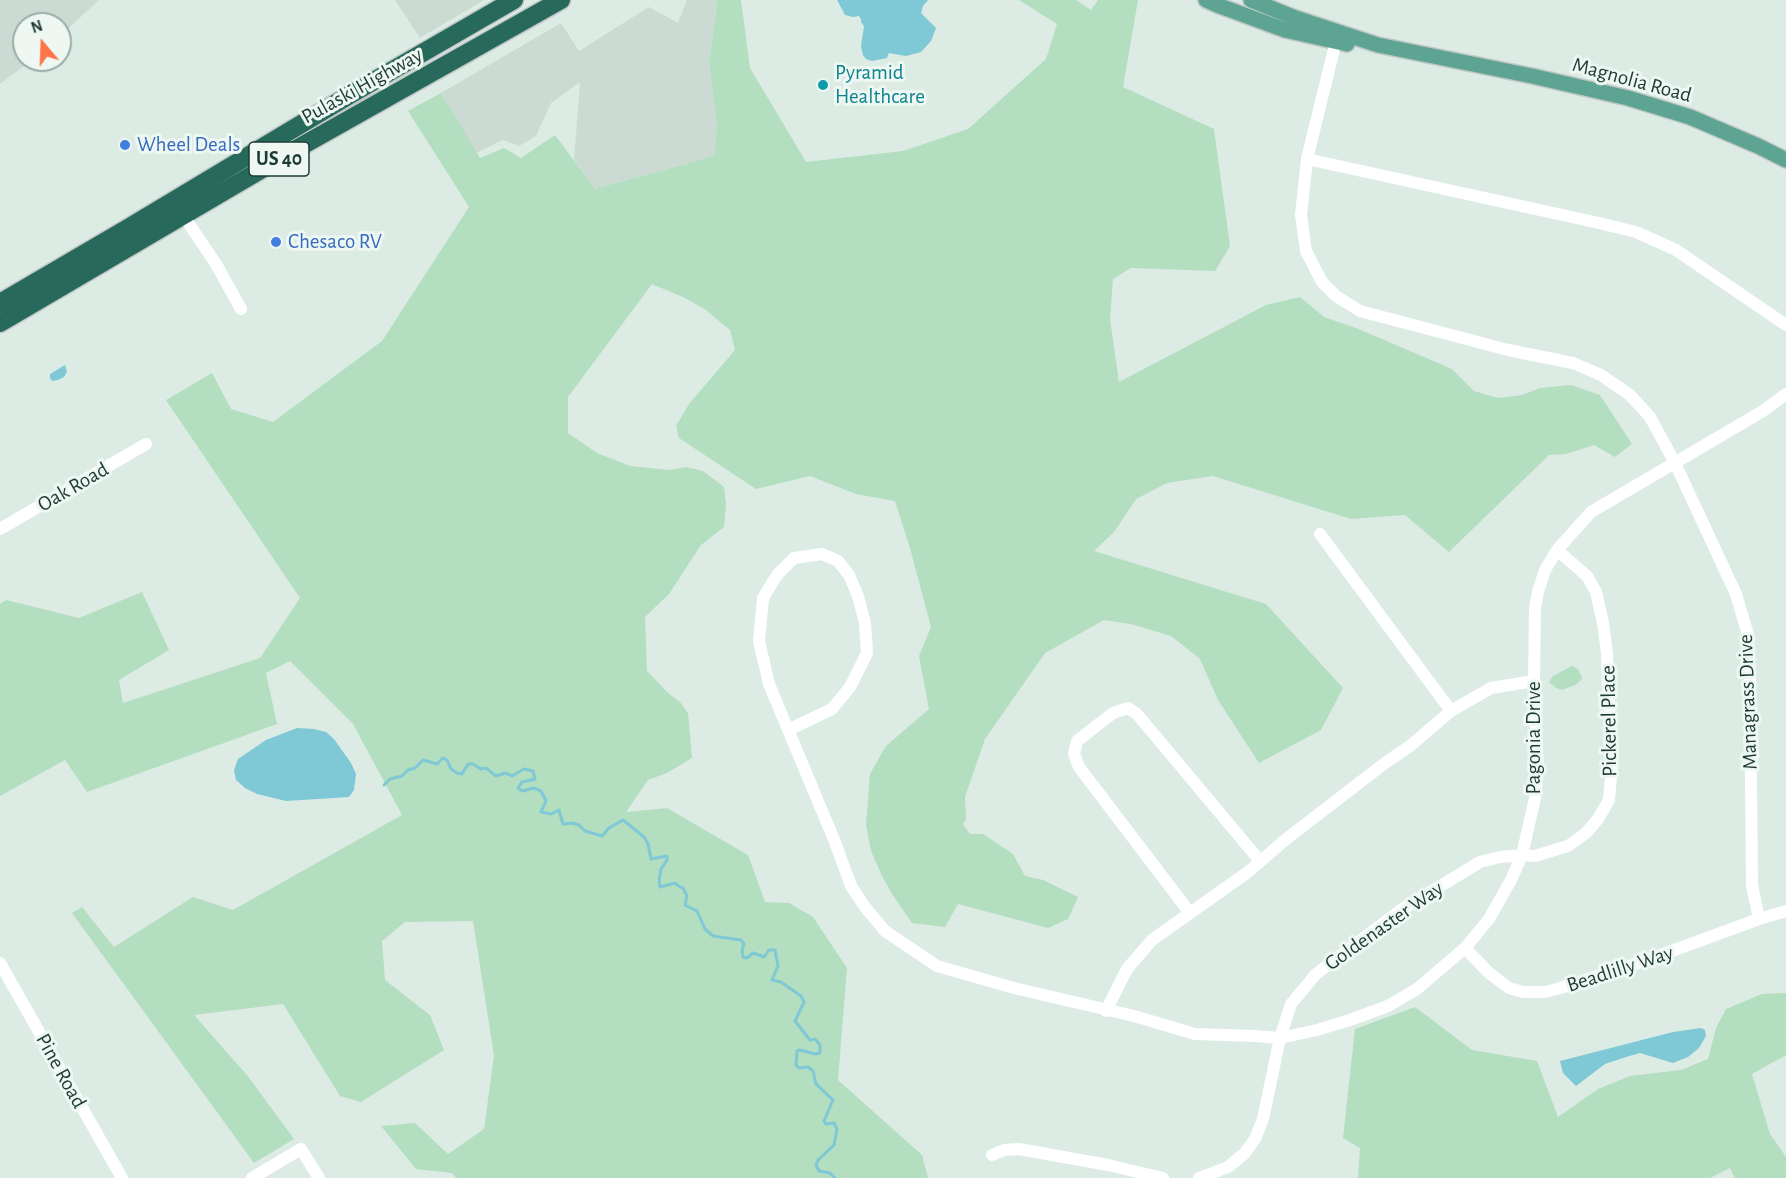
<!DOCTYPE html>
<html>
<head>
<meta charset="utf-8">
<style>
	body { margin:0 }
	#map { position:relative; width:1786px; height:1178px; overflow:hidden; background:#ddebe5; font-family:"Alegreya Sans",sans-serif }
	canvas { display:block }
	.north { position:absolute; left:12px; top:12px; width:60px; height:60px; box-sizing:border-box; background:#eef7f2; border:2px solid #9aaca6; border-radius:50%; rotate:341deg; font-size:16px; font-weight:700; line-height:24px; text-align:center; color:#1d3b33 }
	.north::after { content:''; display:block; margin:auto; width:21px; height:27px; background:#ff7447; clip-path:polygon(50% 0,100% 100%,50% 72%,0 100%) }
</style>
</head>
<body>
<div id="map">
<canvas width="1786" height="1178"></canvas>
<div class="north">N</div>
</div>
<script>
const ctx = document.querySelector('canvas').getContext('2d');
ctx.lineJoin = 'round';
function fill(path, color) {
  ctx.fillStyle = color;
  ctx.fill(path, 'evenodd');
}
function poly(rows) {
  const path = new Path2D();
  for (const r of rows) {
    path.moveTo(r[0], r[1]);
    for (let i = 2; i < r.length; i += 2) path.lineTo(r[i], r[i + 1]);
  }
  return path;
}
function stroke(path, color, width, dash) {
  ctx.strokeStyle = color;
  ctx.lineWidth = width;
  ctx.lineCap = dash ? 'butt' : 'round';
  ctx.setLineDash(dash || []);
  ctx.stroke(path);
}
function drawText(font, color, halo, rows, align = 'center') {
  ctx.font = font + ' "Alegreya Sans",sans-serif';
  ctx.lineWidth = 6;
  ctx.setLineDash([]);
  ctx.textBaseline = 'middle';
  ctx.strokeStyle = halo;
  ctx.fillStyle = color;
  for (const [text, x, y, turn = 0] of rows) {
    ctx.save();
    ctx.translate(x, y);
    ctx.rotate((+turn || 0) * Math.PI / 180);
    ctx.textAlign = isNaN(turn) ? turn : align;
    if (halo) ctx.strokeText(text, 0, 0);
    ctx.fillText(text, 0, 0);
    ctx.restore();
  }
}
const built = poly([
	[0,0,99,0,60,36,60,24,24,24,24,60,32,60,0,84],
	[395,0,484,0,420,38],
	[687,0,715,0,717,5,709,61,717,124,714,156,595,189,574,160,580,82,551,103,536,136,519,146,503,140,476,153,441,93,561,23,579,51,649,7,678,23]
]);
const green = poly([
	[715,0,741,0,750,68,806,162,903,151,968,129,1046,59,1057,24,1019,0,1076,0,1091,10,1098,0,1138,0,1123,87,1214,129,1230,246,1215,271,1131,268,1113,279,1110,319,1119,382,1266,305,1300,297,1324,317,1356,328,1452,369,1474,391,1498,398,1522,395,1540,388,1571,385,1600,395,1632,444,1615,457,1594,445,1566,454,1549,455,1449,552,1405,515,1351,519,1213,476,1167,483,1136,499,1114,532,1094,551,1266,604,1343,688,1321,730,1259,763,1218,700,1200,659,1171,636,1131,624,1104,620,1045,653,985,739,965,797,966,819,963,824,970,834,983,834,1013,854,1025,876,1043,880,1078,897,1068,919,1048,928,958,904,945,927,912,923,892,894,882,876,871,851,866,825,870,774,886,746,929,709,919,656,931,627,910,548,895,501,856,494,810,476,756,489,679,438,676,426,689,404,735,350,730,330,706,310,685,298,652,284,568,397,568,433,597,453,630,466,669,470,686,467,703,471,724,487,726,504,724,527,701,545,669,594,645,617,647,671,668,693,680,702,688,713,692,758,667,773,648,780,626,812,667,808,748,855,765,902,789,903,813,917,847,968,838,1080,922,1155,928,1178,456,1178,452,1173,416,1169,381,1126,415,1123,448,1154,484,1129,494,1056,473,921,405,922,382,941,385,980,430,1015,444,1050,361,1102,340,1096,283,1004,194,1015,247,1075,294,1139,254,1163,72,913,82,907,114,947,193,897,233,910,402,815,353,724,290,661,266,673,277,724,87,792,65,760,0,796,0,604,6,600,79,618,142,592,169,650,119,680,123,703,260,658,300,598,166,400,212,373,231,409,273,422,382,341,469,207,408,111,441,93,480,158,504,148,521,158,555,135,595,189,714,156,717,124,709,61,717,5],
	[1572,666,1577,668,1582,677,1581,680,1575,685,1562,690,1556,688,1549,682,1553,676],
	[1786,993,1786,1055,1752,1074,1770,1134,1786,1157,1786,1178,1735,1178,1730,1168,1710,1178,1358,1178,1360,1148,1343,1138,1355,1029,1415,1007,1472,1050,1537,1061,1558,1117,1598,1089,1630,1076,1681,1070,1708,1059,1716,1028,1726,1009,1762,994]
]);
const water = poly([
	[837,0,928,0,923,6,921,13,936,28,931,41,921,52,906,56,889,53,887,58,872,61,866,59,863,55,861,46,864,26,861,22,861,19,859,16,853,17,845,15],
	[65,365,67,372,64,377,58,380,52,381,50,378,50,374],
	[297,728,314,729,326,732,334,739,351,763,356,774,354,790,349,797,286,801,257,794,245,788,236,780,234,770,238,759,266,740],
	[1701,1028,1705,1030,1706,1036,1699,1048,1688,1057,1673,1063,1640,1053,1626,1057,1605,1064,1576,1086,1563,1073,1560,1061,1673,1032]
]);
const stream = poly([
	[384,785,390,779,402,776,408,770,415,768,423,760,437,764,443,758,447,760,451,769,457,773,462,774,468,764,473,764,481,769,486,768,496,776,506,773,512,776,524,769,533,771,535,779,522,782,518,788,522,791,534,788,541,791,546,801,541,812,551,814,559,810,563,824,572,823,579,825,585,831,602,836,609,828,623,820,644,837,648,844,651,859,667,856,667,860,661,869,659,880,660,887,675,883,680,887,683,888,687,896,685,905,697,911,705,929,713,936,741,940,744,944,742,950,743,957,747,958,753,953,764,957,769,950,775,950,778,966,772,980,781,982,801,996,804,1002,795,1021,810,1040,815,1039,820,1045,820,1053,815,1054,800,1050,797,1051,796,1065,799,1068,808,1067,813,1071,816,1084,833,1100,824,1121,826,1124,834,1123,837,1129,834,1145,818,1160,816,1165,819,1171,830,1173,835,1178]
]);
const minor = poly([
	[1336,41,1307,159,1301,215,1306,251,1322,282,1336,296,1360,311,1508,350,1573,363,1601,375,1630,395,1650,417,1675,463,1736,594,1748,635,1750,675,1752,885,1759,919],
	[1307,159,1599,223,1636,232,1676,250,1786,325],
	[183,215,216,264,241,309],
	[0,529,146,444],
	[1320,534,1451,711],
	[788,730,832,709,850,687,867,653,865,623,858,596,849,575,838,561,822,554,794,558,777,575,763,598,759,641,769,684,784,720,835,842,851,886,865,907,885,931,937,966,1014,988,1134,1016,1195,1034,1255,1036,1280,1038,1317,1030,1350,1020,1388,1006,1417,989,1465,948,1489,919,1511,880,1522,855,1535,798,1538,770,1534,681,1535,608,1538,592,1545,570,1557,550,1591,512,1763,411,1786,394],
	[1190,913,1079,767,1074,754,1077,741,1113,713,1128,708,1137,714,1260,861],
	[1465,948,1489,973,1509,988,1523,992,1545,992,1557,989,1650,959,1759,919,1786,911],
	[0,963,122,1178],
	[1106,1011,1127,969,1152,940,1248,872,1285,840,1385,763,1410,746,1451,711,1491,688,1534,681],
	[992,1155,1004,1150,1019,1149,1108,1165,1163,1178],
	[252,1178,301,1149,319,1178],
	[1199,1178,1228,1167,1244,1154,1255,1139,1263,1119,1280,1038,1291,1004,1316,974,1401,910,1480,862,1500,857,1522,855,1535,856,1568,846,1586,833,1598,819,1609,800,1613,753,1608,690,1607,653,1603,623,1596,592,1587,576,1557,550]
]);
const major = poly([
	[1206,0,1217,5,1285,30,1347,44],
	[1251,0,1293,17,1378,45,1532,76,1628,98,1690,117,1758,146,1786,160]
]);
const highway = poly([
	[0,303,128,228,348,96,514,0],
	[0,323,298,148,561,0]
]);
const markers = [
	[823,85,6,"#0f9aa8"],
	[125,145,6,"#3f7fe0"],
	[276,242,6,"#3f7fe0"]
];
const shields = [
	[279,159,60]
];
const shieldNames = [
	["US 40",279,159]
];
const cultureNames = [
	["Pyramid",835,73],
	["Healthcare",835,97]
];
const streetNames = [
	["Magnolia Road",1632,80,15],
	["Pulaski Highway",362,86,-29],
	["Oak Road",73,487,-30],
	["Managrass Drive",1748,702,-92],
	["Pickerel Place",1609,721,-91],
	["Pagonia Drive",1534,738,-90],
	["Goldenaster Way",1384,926,-35],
	["Beadlilly Way",1620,969,-18],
	["Pine Road",61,1071,61]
];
const shopNames = [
	["Wheel Deals",137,145],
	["Chesaco RV",288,242]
];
fill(built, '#cbdbd4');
fill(green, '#b3debf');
fill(water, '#7fc8d6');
stroke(stream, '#7fc8d6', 3);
stroke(major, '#c0c8c6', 18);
stroke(highway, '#c0c8c6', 21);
stroke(minor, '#fff', 12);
stroke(major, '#5da592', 15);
stroke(highway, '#276a5c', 18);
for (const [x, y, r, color] of markers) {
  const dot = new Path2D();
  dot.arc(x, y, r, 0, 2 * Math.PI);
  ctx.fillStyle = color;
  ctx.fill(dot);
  stroke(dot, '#eef7f2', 2);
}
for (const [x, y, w] of shields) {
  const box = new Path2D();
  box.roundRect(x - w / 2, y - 17, w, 34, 4.5);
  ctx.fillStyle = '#eef7f2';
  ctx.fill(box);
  stroke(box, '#1d3b33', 1.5);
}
drawText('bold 20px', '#1d3b33', null, shieldNames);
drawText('21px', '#0d838f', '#eef7f2', cultureNames, 'left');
drawText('21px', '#1d3b33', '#eef7f2', streetNames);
drawText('21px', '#366cbe', '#eef7f2', shopNames, 'left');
</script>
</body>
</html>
